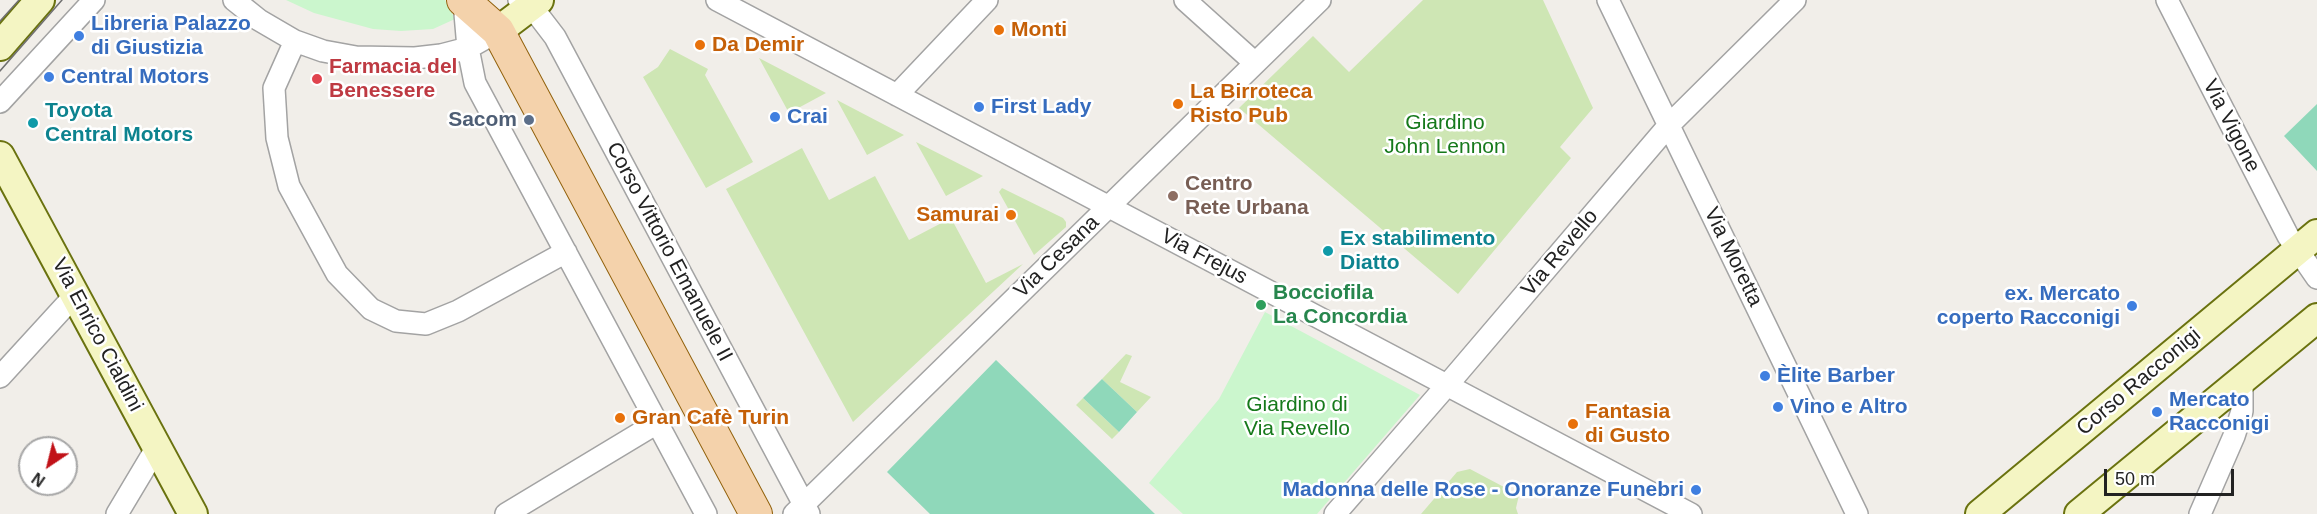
<!DOCTYPE html>
<html>
<head>
<meta charset="utf-8">
<style>
	body { margin:0 }
	#map { position:relative; width:2317px; height:514px; overflow:hidden; background:#f1eee9; font-family:Helvetica,sans-serif }
	canvas { display:block }
	.north { position:absolute; left:18px; top:436px; width:60px; height:60px; box-sizing:border-box; background:#fff; border:2px solid #a7a7a7; border-radius:50%; rotate:215deg; font-size:16px; font-weight:700; line-height:24px; text-align:center; color:#222 }
	.north::after { content:''; display:block; margin:auto; width:21px; height:27px; background:#c11218; clip-path:polygon(50% 0,100% 100%,50% 72%,0 100%) }
	.scale { position:absolute; left:2104px; top:469px; width:130px; height:27px; box-sizing:border-box; border:3px solid #222; border-top:0; padding-left:8px; font-size:18px; line-height:21px; white-space:nowrap; color:#222; -webkit-text-stroke:4px #fff; paint-order:stroke }
</style>
</head>
<body>
<div id="map">
<canvas width="2317" height="514"></canvas>
<div class="north">N</div>
<div class="scale">50 m</div>
</div>
<script>
const ctx = document.querySelector('canvas').getContext('2d');
ctx.lineJoin = 'round';
function fill(path, color) {
  ctx.fillStyle = color;
  ctx.fill(path, 'evenodd');
}
function poly(rows) {
  const path = new Path2D();
  for (const r of rows) {
    path.moveTo(r[0], r[1]);
    for (let i = 2; i < r.length; i += 2) path.lineTo(r[i], r[i + 1]);
  }
  return path;
}
function stroke(path, color, width, dash) {
  ctx.strokeStyle = color;
  ctx.lineWidth = width;
  ctx.lineCap = dash ? 'butt' : 'round';
  ctx.setLineDash(dash || []);
  ctx.stroke(path);
}
function drawText(font, color, halo, rows, align = 'center') {
  ctx.font = font + ' Helvetica,sans-serif';
  ctx.lineWidth = 5;
  ctx.setLineDash([]);
  ctx.textBaseline = 'middle';
  ctx.strokeStyle = halo;
  ctx.fillStyle = color;
  for (const [text, x, y, turn = 0] of rows) {
    ctx.save();
    ctx.translate(x, y);
    ctx.rotate((+turn || 0) * Math.PI / 180);
    ctx.textAlign = isNaN(turn) ? turn : align;
    if (halo) ctx.strokeText(text, 0, 0);
    ctx.fillText(text, 0, 0);
    ctx.restore();
  }
}
const grass = poly([
	[1423,0,1543,0,1593,108,1560,147,1571,158,1458,294,1239,108,1313,36,1349,72],
	[670,49,708,69,705,75,753,162,706,188,643,77,658,67],
	[759,58,826,93,789,113],
	[837,100,904,135,867,155],
	[916,142,983,176,946,196],
	[802,148,829,200,875,176,909,240,951,218,986,283,1023,264,853,422,726,189],
	[1002,188,1063,218,1066,222,1066,227,1034,255,999,192],
	[1126,354,1132,356,1120,382,1151,397,1137,412,1102,379],
	[1083,398,1119,432,1112,439,1076,405],
	[1470,469,1519,495,1516,508,1518,514,1421,514,1457,472]
]);
const park = poly([
	[286,0,445,0,455,19,433,29,401,31,373,29,314,13],
	[1265,312,1420,395,1317,514,1183,514,1149,483,1219,399]
]);
const pitch = poly([
	[2317,104,2317,171,2284,136],
	[996,360,1155,514,930,514,887,472],
	[1102,379,1137,412,1119,432,1083,398]
]);
const street = poly([
	[234,0,259,20,295,41,323,51,356,57,415,58,441,55,468,48,498,31],
	[519,0,532,7,555,37,809,514],
	[717,0,1691,514],
	[1185,0,1255,63],
	[1608,0,1857,514],
	[2167,0,2288,236,2317,278],
	[464,2,468,48,475,83,706,514],
	[295,41,274,88,277,138,289,186,337,274,371,309,396,321,426,324,458,311,566,252],
	[897,95,987,0],
	[0,102,94,0],
	[0,377,75,295],
	[117,514,157,447],
	[506,514,657,423],
	[794,514,1320,0],
	[1335,514,1455,376,1669,125,1795,0],
	[2200,514,2234,436,2242,411,2242,379]
]);
const secondary = poly([
	[498,31,539,0],
	[0,46,40,0],
	[0,156,193,514],
	[1980,514,2317,234],
	[2079,514,2317,318]
]);
const primary = poly([
	[463,0,498,31,756,514]
]);
const tram = poly([
	[0,21,19,0],
	[0,71,62,0]
]);
const markers = [
	[999,30,6,"#e8710a"],
	[79,36,6,"#3f7fe0"],
	[700,45,6,"#e8710a"],
	[49,77,6,"#3f7fe0"],
	[317,79,6,"#e0444e"],
	[1178,104,6,"#e8710a"],
	[979,107,6,"#3f7fe0"],
	[775,117,6,"#3f7fe0"],
	[529,120,6,"#5c6f8a"],
	[33,123,6,"#0f9aa8"],
	[1173,196,6,"#8d6e63"],
	[1011,215,6,"#e8710a"],
	[1328,251,6,"#0f9aa8"],
	[1261,305,6,"#2e9e5b"],
	[2132,306,6,"#3f7fe0"],
	[1765,376,6,"#3f7fe0"],
	[1778,407,6,"#3f7fe0"],
	[2157,412,6,"#3f7fe0"],
	[620,418,6,"#e8710a"],
	[1573,424,6,"#e8710a"],
	[1696,490,6,"#3f7fe0"]
];
const shopNames = [
	["Libreria Palazzo",91,24],
	["di Giustizia",91,48],
	["Central Motors",61,77],
	["First Lady",991,107],
	["Crai",787,117],
	["ex. Mercato",2120,294,"right"],
	["coperto Racconigi",2120,318,"right"],
	["Èlite Barber",1777,376],
	["Mercato",2169,400],
	["Racconigi",2169,424],
	["Vino e Altro",1790,407],
	["Madonna delle Rose - Onoranze Funebri",1684,490,"right"]
];
const foodNames = [
	["Monti",1011,30],
	["Da Demir",712,45],
	["La Birroteca",1190,92],
	["Risto Pub",1190,116],
	["Samurai",999,215,"right"],
	["Fantasia",1585,412],
	["di Gusto",1585,436],
	["Gran Cafè Turin",632,418]
];
const healthNames = [
	["Farmacia del",329,67],
	["Benessere",329,91]
];
const cultureNames = [
	["Toyota",45,111],
	["Central Motors",45,135],
	["Ex stabilimento",1340,239],
	["Diatto",1340,263]
];
const serviceNames = [
	["Sacom",517,120]
];
const parkNames = [
	["Giardino",1445,123],
	["John Lennon",1445,147],
	["Giardino di",1297,405],
	["Via Revello",1297,429]
];
const streetNames = [
	["Via Vigone",2231,126,63],
	["Corso Vittorio Emanuele II",669,252,62],
	["Via Revello",1560,253,-50],
	["Via Cesana",1057,257,-44],
	["Via Frejus",1204,257,28],
	["Via Moretta",1733,257,64],
	["Via Enrico Cialdini",97,335,62],
	["Corso Racconigi",2139,382,-40]
];
const educationNames = [
	["Centro",1185,184],
	["Rete Urbana",1185,208]
];
const leisureNames = [
	["Bocciofila",1273,293],
	["La Concordia",1273,317]
];
fill(grass, '#cee6b4');
fill(park, '#cbf6cd');
fill(pitch, '#8fd8ba');
stroke(street, '#a3a3a3', 24);
stroke(secondary, '#6a720f', 32);
stroke(primary, '#92620d', 34);
stroke(street, '#fff', 21);
stroke(secondary, '#f4f5c3', 28);
stroke(primary, '#f4d2ab', 32);
stroke(tram, '#707070', 1.5);
for (const [x, y, r, color] of markers) {
  const dot = new Path2D();
  dot.arc(x, y, r, 0, 2 * Math.PI);
  ctx.fillStyle = color;
  ctx.fill(dot);
  stroke(dot, '#fff', 2);
}
drawText('bold 21px', '#366cbe', '#fff', shopNames, 'left');
drawText('bold 21px', '#c56008', '#fff', foodNames, 'left');
drawText('bold 21px', '#be3a42', '#fff', healthNames, 'left');
drawText('bold 21px', '#0d838f', '#fff', cultureNames, 'left');
drawText('bold 21px', '#4e5e75', '#fff', serviceNames, 'right');
drawText('21px', '#16791b', '#fff', parkNames);
drawText('21px', '#222', '#fff', streetNames);
drawText('bold 21px', '#785e54', '#fff', educationNames, 'left');
drawText('bold 21px', '#27864d', '#fff', leisureNames, 'left');
</script>
</body>
</html>
